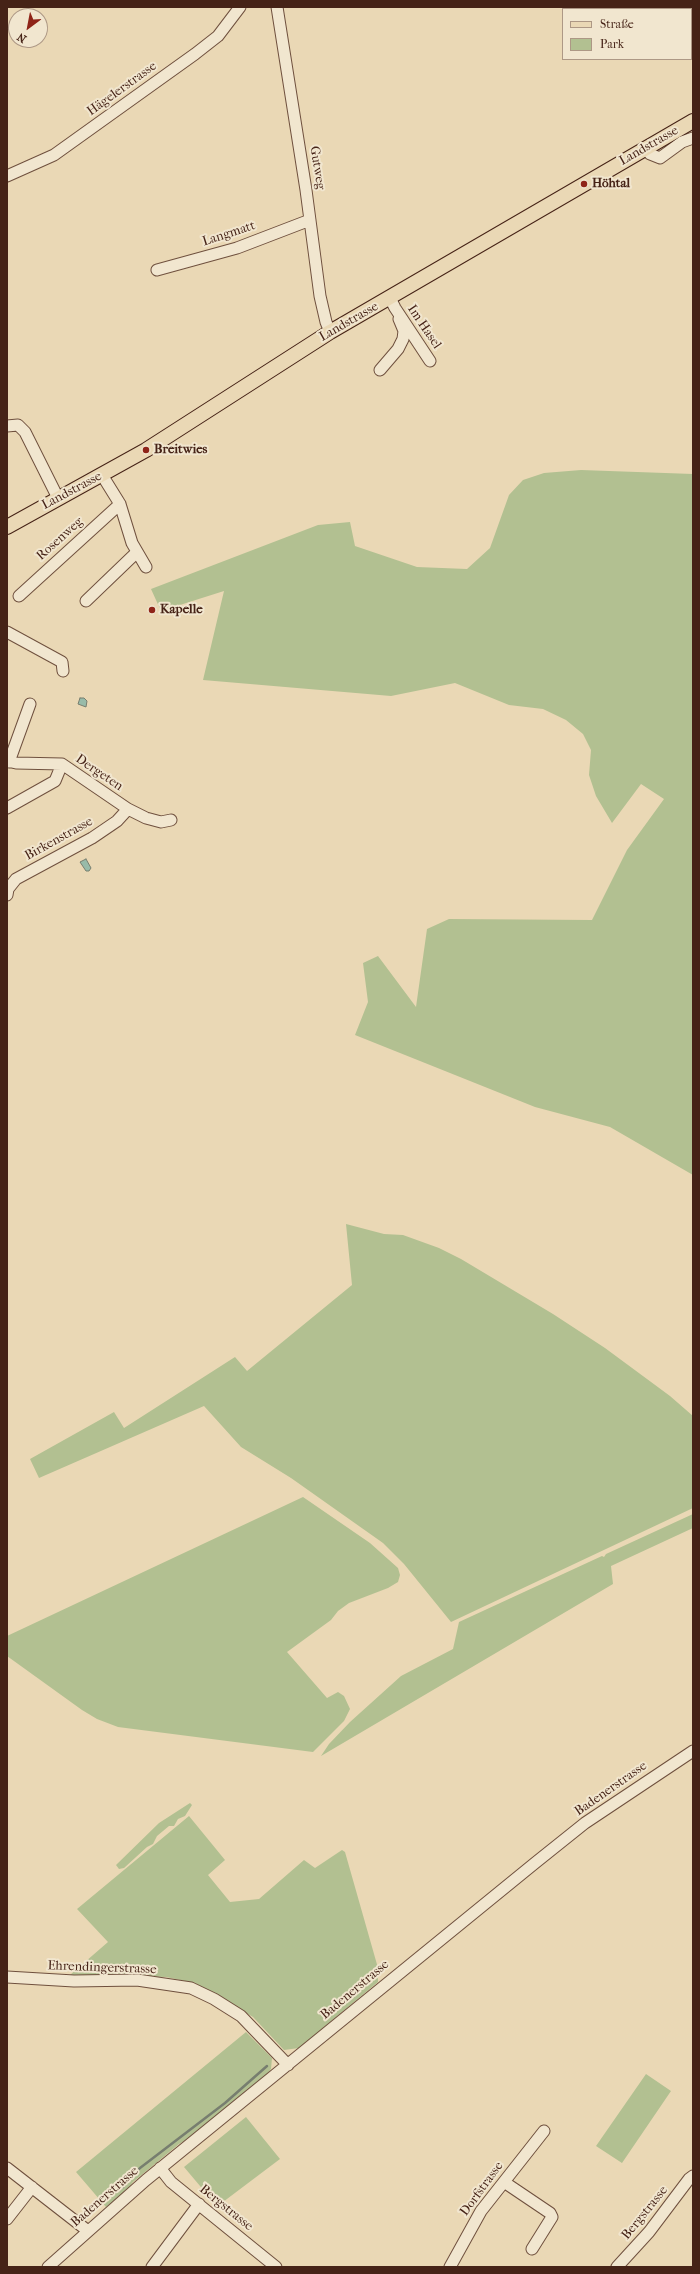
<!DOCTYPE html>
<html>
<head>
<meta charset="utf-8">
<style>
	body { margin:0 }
	#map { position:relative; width:700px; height:2274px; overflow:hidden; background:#ead8b5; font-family:"IM FELL French Canon",serif }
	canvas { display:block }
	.frame { position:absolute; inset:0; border:8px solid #462317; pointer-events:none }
	.legend { position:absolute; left:562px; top:8px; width:130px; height:52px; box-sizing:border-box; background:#f1e6cf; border:1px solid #ad9885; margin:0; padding:5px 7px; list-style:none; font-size:12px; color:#462317 }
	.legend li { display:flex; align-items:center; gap:8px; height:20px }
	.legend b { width:20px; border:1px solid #ad9885 }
	.north { position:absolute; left:8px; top:8px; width:40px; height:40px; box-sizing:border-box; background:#f1e6cf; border:1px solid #ad9885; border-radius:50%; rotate:212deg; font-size:11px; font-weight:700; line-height:16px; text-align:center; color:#462317 }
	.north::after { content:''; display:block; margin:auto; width:14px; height:18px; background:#8f2418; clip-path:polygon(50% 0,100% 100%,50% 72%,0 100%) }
</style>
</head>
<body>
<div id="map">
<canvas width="700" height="2274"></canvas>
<div class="frame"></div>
<ul class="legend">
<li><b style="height:5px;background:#ead8b5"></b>Straße</li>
<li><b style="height:11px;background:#b2c091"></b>Park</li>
</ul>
<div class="north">N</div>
</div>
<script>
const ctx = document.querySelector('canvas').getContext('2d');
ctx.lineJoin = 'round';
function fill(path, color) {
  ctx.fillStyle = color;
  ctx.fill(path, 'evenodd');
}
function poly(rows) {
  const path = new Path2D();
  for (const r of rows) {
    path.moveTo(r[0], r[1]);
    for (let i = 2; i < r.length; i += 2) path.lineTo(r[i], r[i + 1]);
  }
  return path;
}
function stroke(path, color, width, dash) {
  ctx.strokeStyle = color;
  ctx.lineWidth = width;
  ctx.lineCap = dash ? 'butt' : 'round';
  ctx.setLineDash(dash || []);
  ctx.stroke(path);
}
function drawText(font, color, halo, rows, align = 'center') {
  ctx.font = font + ' "IM FELL French Canon",serif';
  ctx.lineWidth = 4;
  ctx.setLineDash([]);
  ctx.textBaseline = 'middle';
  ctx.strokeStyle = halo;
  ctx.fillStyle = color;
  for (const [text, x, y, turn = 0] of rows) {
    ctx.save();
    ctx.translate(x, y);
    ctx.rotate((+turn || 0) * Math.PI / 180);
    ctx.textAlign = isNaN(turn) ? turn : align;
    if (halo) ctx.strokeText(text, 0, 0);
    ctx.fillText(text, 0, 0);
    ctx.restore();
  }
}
const green = poly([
	[581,470,693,474,693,1175,610,1127,535,1107,355,1035,368,1002,363,963,378,956,416,1007,427,929,449,919,592,920,627,850,664,799,641,784,612,823,596,796,589,775,591,750,583,734,566,720,543,709,509,705,455,683,391,696,203,680,224,591,161,611,151,589,318,525,350,522,355,546,417,567,467,569,490,548,509,495,523,480,544,473],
	[346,1224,384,1234,403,1235,439,1248,461,1259,553,1314,605,1348,670,1396,693,1416,693,1508,451,1622,404,1564,383,1543,291,1478,241,1447,204,1406,39,1478,30,1459,114,1412,124,1428,235,1357,247,1371,352,1285],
	[303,1497,370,1543,398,1568,400,1575,398,1582,388,1588,349,1603,338,1611,331,1620,287,1652,327,1698,338,1692,344,1696,350,1709,344,1721,313,1752,118,1727,97,1719,82,1710,7,1656,7,1636],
	[693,1514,693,1528,611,1566,613,1584,321,1756,329,1744,350,1722,401,1676,453,1649,459,1622,602,1556,604,1557,606,1554],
	[190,1803,192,1805,185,1816,178,1819,174,1826,169,1826,157,1836,153,1844,147,1847,124,1868,119,1869,116,1865,159,1823],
	[189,1816,225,1860,208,1875,230,1902,259,1899,304,1860,315,1868,342,1850,345,1852,378,1968,378,1982,299,2048,284,2050,253,2017,195,1983,166,1977,70,1975,108,1942,77,1909],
	[246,2032,272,2058,271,2069,264,2079,195,2135,179,2144,133,2182,125,2193,106,2207,76,2172],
	[646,2074,671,2091,622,2163,596,2146],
	[246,2117,280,2159,219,2205,211,2199,184,2167]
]);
const water = poly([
	[80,698,84,698,87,701,86,707,78,704,80,698],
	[86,859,91,868,89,871,86,871,80,862,86,859]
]);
const stream = poly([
	[110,2196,123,2187,140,2168,225,2103,267,2066]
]);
const minor = poly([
	[277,7,306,190,320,296,326,322,330,332],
	[645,148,650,154,660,158,682,142,693,138],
	[7,176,54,155,195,54,218,36,240,7],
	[157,270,237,248,310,220],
	[390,298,395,308,430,361],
	[380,370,398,349,403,339,404,331,399,319],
	[7,426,18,425,25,432,58,498],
	[102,475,120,504,132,543,146,567],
	[19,596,120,504],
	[86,601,137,552],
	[7,632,62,662,63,671],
	[7,761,16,763,62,764,128,809,146,818,161,822,171,820],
	[9,762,30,704],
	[7,808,55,781,62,764],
	[7,895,8,889,16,879,92,838,117,821,128,809],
	[7,1977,74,1981,137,1980,191,1988,214,1999,241,2016,288,2065],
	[7,2168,88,2231],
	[160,2168,171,2182,276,2267],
	[504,2182,550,2213,552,2217,532,2249],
	[7,2219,32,2187],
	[48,2267,146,2180,535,1863,585,1823,693,1751],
	[152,2267,199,2204],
	[450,2267,481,2211,544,2131],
	[617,2267,649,2232,689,2179,693,2176]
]);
const major = poly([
	[7,527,146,450,330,332,693,121]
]);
const markers = [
	[584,184,4,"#8f2418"],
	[146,450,4,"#8f2418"],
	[152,610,4,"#8f2418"]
];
const streetNames = [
	["Hägelerstrasse",122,89,-36],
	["Landstrasse",649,146,-30],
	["Gutweg",317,168,81],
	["Langmatt",229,234,-18],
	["Landstrasse",349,322,-30],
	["Im Hasel",424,327,56],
	["Landstrasse",72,491,-28],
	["Rosenweg",60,539,-42],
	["Dergeten",99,773,34],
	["Birkenstrasse",59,839,-29],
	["Badenerstrasse",611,1789,-35],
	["Ehrendingerstrasse",102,1968,2],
	["Badenerstrasse",355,1990,-40],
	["Dorfstrasse",482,2189,-54],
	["Badenerstrasse",105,2197,-41],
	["Bergstrasse",226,2208,39],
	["Bergstrasse",645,2213,-51]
];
const poiNames = [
	["Höhtal",592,184],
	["Breitwies",154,450],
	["Kapelle",160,610]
];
fill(green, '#b2c091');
fill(water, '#98bba9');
stroke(water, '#777e6f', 1);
stroke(stream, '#777e6f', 2.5);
stroke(minor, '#6f503e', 13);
stroke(major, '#462317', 16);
stroke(minor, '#f1e6cf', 11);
stroke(major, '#ead8b5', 14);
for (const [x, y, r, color] of markers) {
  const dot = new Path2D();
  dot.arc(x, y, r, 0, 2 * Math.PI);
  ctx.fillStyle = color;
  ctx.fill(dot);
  stroke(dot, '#f1e6cf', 1.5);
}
drawText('13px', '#462317', '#f1e6cf', streetNames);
drawText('bold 13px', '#462317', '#f1e6cf', poiNames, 'left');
</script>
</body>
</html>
